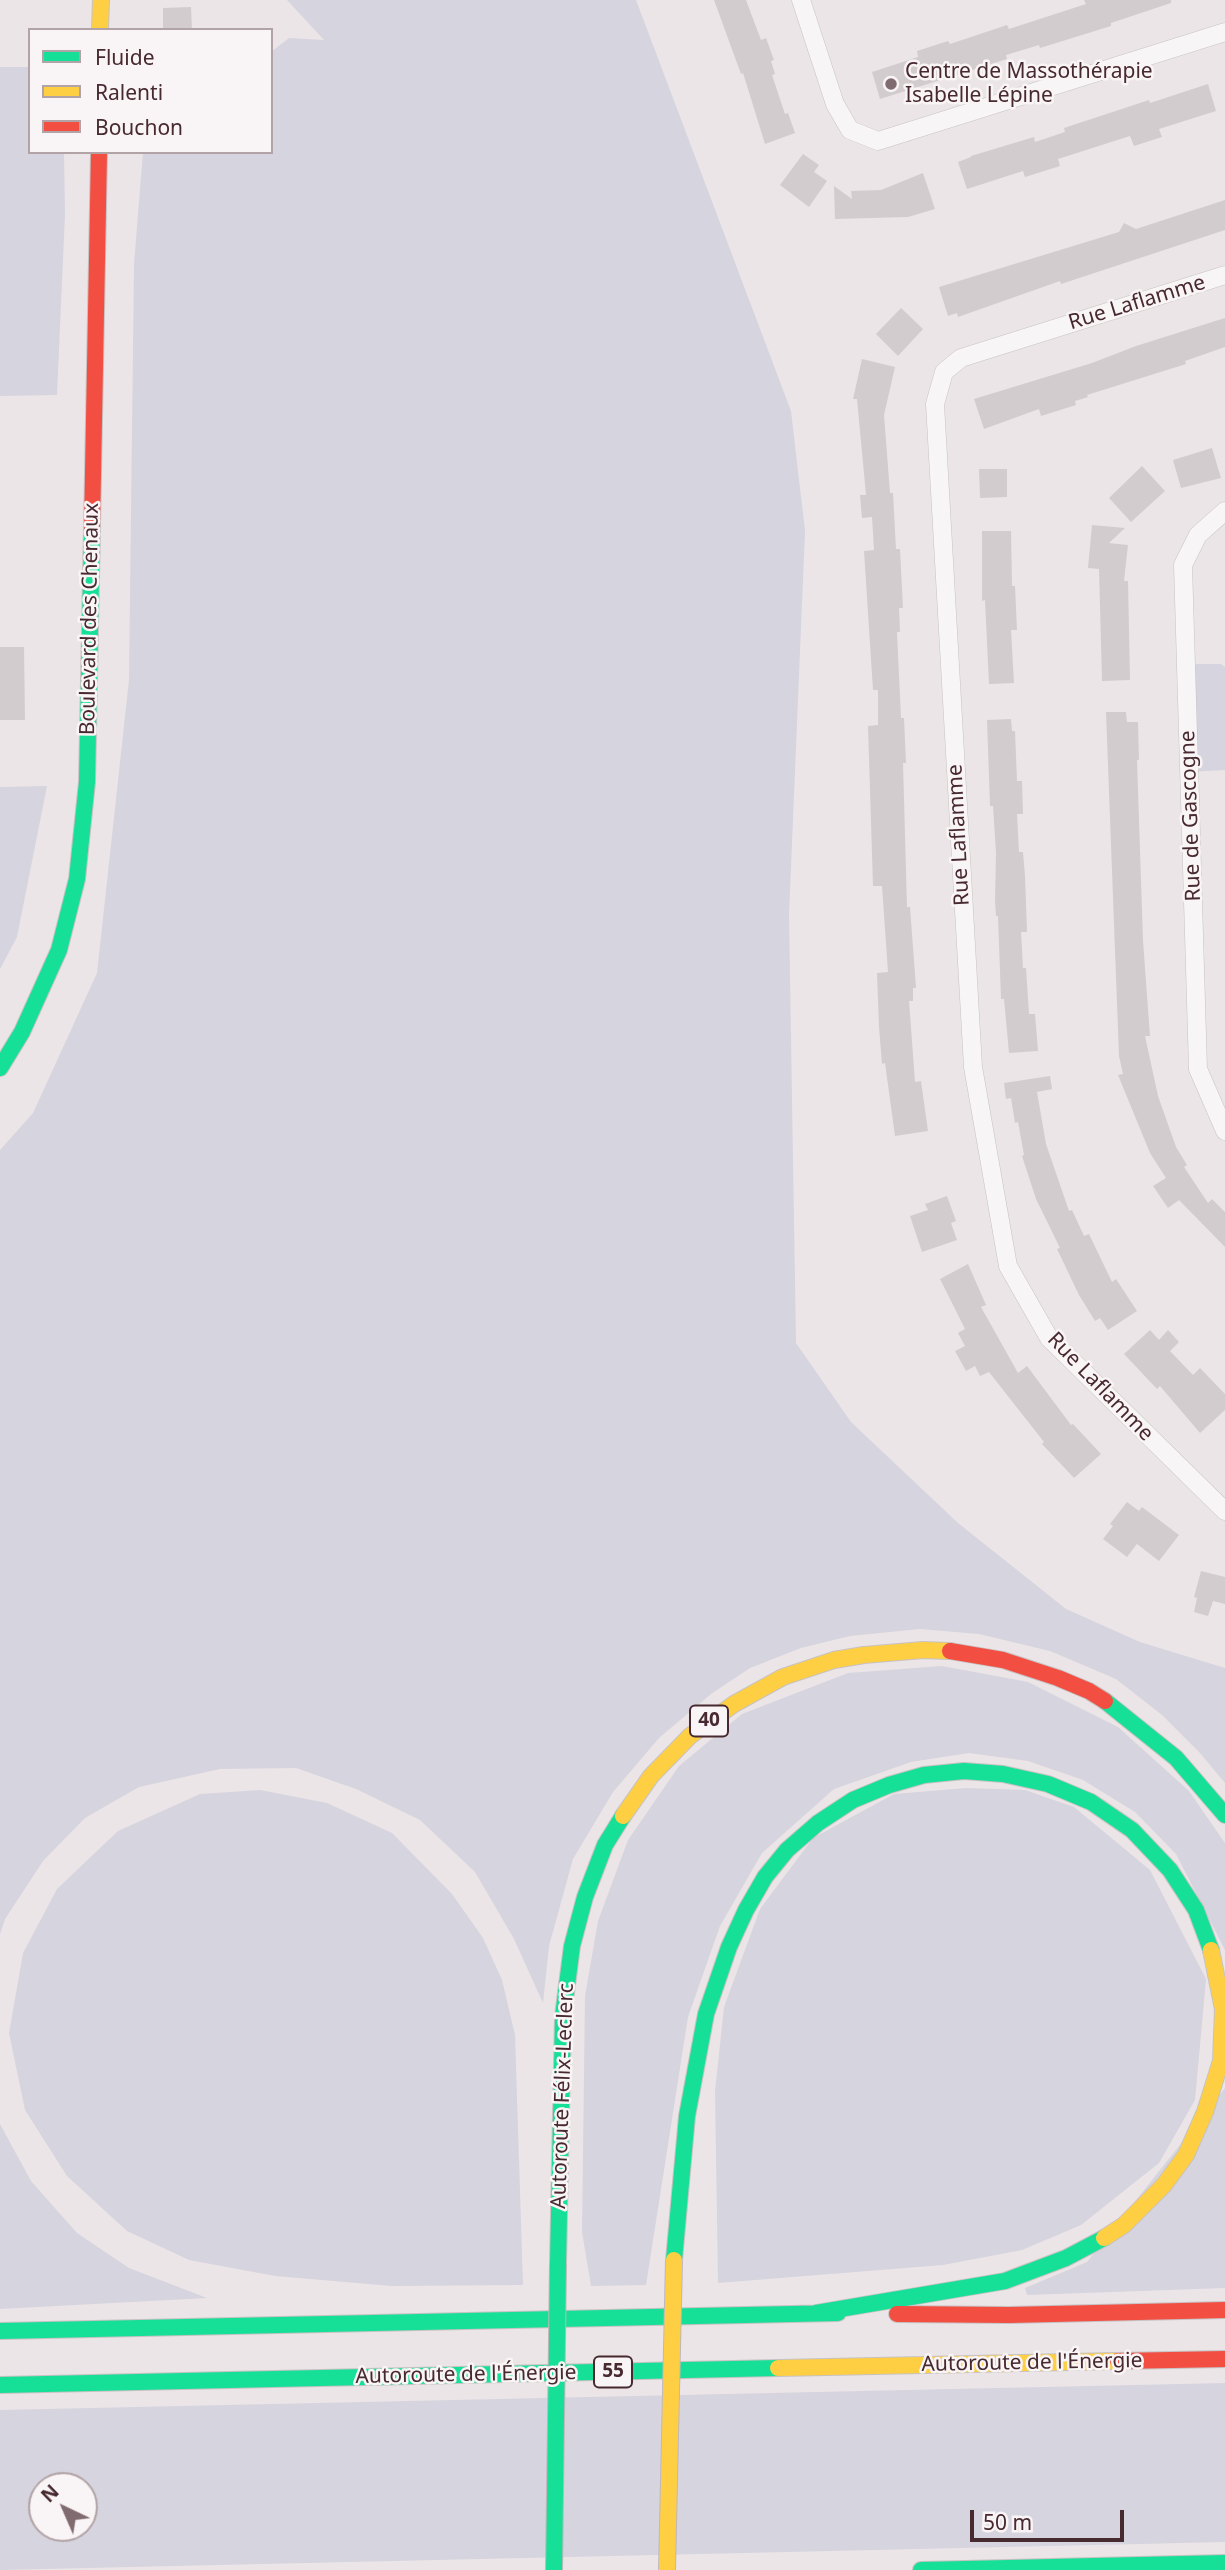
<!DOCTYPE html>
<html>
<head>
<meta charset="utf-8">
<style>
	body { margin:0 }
	#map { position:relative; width:1225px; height:2570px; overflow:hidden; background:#ebe5e7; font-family:"Noto Sans",sans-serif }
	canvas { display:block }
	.legend { position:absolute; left:28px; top:28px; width:245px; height:126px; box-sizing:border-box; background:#f9f4f5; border:2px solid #b2a3a6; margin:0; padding:9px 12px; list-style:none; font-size:21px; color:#472930 }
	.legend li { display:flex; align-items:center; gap:14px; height:35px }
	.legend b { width:35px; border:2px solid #b2a3a6 }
	.north { position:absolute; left:28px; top:2472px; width:70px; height:70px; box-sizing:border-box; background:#f9f4f5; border:2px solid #b2a3a6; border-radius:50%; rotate:316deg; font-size:19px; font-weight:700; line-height:28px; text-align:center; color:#472930 }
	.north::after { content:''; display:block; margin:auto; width:24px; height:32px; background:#806b70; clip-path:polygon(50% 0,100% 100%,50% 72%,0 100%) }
	.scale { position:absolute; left:970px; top:2510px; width:154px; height:32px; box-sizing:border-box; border:4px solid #472930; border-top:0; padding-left:9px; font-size:21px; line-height:24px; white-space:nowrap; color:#472930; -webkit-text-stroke:5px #f9f4f5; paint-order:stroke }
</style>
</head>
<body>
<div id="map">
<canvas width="1225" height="2570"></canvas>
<ul class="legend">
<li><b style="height:9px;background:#16e098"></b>Fluide</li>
<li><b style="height:9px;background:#ffcf43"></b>Ralenti</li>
<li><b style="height:9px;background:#f24e42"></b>Bouchon</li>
</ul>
<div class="north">N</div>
<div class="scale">50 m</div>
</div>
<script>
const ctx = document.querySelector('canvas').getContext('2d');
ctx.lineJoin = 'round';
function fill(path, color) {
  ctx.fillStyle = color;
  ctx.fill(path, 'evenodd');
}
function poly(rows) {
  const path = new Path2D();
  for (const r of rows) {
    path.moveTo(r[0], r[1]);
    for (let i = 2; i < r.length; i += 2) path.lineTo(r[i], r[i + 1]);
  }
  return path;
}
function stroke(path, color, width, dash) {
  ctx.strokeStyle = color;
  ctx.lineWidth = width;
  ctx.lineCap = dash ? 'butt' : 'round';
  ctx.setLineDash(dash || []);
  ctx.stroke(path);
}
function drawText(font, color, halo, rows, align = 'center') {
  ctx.font = font + ' "Noto Sans",sans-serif';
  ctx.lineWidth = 5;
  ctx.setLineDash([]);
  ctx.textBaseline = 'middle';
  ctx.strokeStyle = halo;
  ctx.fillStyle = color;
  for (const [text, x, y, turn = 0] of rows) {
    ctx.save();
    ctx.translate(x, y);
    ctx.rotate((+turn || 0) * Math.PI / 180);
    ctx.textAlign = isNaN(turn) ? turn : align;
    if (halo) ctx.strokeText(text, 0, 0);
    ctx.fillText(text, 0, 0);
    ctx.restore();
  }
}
const green = poly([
	[287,0,636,0,791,411,805,531,789,915,796,1343,851,1422,958,1523,1066,1609,1140,1642,1225,1668,1225,1783,1200,1753,1162,1715,1116,1679,1050,1651,979,1634,920,1629,850,1636,801,1648,750,1668,711,1694,659,1738,613,1792,573,1859,549,1946,543,2003,514,1939,475,1872,420,1820,356,1789,296,1768,220,1769,139,1787,85,1818,43,1861,5,1919,0,1934,0,1150,33,1113,97,973,129,680,134,264,143,152,271,152,271,52,289,38,324,40],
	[0,67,30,67,30,152,64,152,65,214,57,395,0,396],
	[1196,664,1221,664,1225,667,1225,770,1189,772,1189,680],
	[47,786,17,937,0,969,0,787],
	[942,1666,1028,1682,1118,1727,1189,1791,1225,1843,1225,1950,1176,1854,1135,1812,1083,1780,1028,1761,969,1753,911,1762,834,1789,762,1853,720,1926,688,2017,646,2285,591,2286,582,2232,585,1996,598,1921,628,1840,679,1766,742,1714,848,1673],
	[966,1788,1025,1790,1074,1807,1150,1870,1206,1979,1195,2100,1159,2163,1081,2225,1022,2250,943,2265,718,2283,715,2091,724,2007,760,1909,813,1838,894,1794],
	[260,1790,327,1803,392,1833,452,1894,483,1938,502,1980,515,2035,523,2285,392,2286,275,2276,189,2260,127,2231,67,2176,25,2110,9,2033,23,1953,57,1889,118,1831,200,1794],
	[1225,2088,1225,2288,1027,2295,1025,2288,1087,2262],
	[0,2124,31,2181,77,2233,129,2268,207,2298,0,2309],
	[1225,2383,1225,2542,0,2570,0,2410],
	[42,2486,84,2486,84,2528,42,2528]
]);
const building = poly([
	[714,0,746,0,761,40,766,38,774,60,771,61,775,74,772,75,785,114,788,113,795,133,765,144,743,73,741,74],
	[1084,0,1171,0,1171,3,1111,23,1111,26,1040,48,1039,45,1006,55,1007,59,880,99,872,72,918,57,917,51,948,41,950,44,1007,25,1009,29,1086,4],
	[191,7,192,30,163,30,163,8],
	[1208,84,1216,111,1159,129,1162,137,1134,146,1130,136,1058,159,1060,166,1025,177,1023,171,967,189,958,162,971,157,971,156,1034,137,1035,142,1065,132,1064,128,1149,100,1150,103],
	[803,154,819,165,814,172,827,181,809,207,780,185],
	[923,173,935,209,908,217,835,219,834,186,852,199,851,191,881,190],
	[1225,200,1225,230,1061,284,1060,281,958,317,957,313,948,316,939,287,1119,232,1124,223,1136,229],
	[901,308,923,329,898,356,876,334],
	[1225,318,1225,347,1185,361,1186,364,1087,395,1088,397,1075,401,1076,405,1041,416,1039,409,984,429,974,399,1092,363,1136,346],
	[862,359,895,367,884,415,890,493,893,493,896,549,900,549,903,608,899,608,900,632,897,632,901,718,904,718,906,763,903,763,907,907,910,907,916,988,913,988,913,1001,909,1001,915,1082,921,1081,928,1131,895,1136,885,1063,882,1064,879,1027,877,973,888,972,882,886,873,886,868,726,878,725,878,690,873,690,864,551,874,550,872,517,862,518,860,495,866,495,857,399,853,399],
	[1212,448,1221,478,1181,488,1173,460],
	[1142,466,1165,491,1131,522,1109,498],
	[979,469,1007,469,1007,497,980,498],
	[1092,525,1125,528,1109,543,1128,545,1124,581,1128,581,1130,680,1102,681,1099,569,1088,568],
	[982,531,1011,531,1012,586,1015,586,1017,630,1011,630,1014,683,989,684,985,600,982,601],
	[0,647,24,647,25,720,0,720],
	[1106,712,1126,712,1127,722,1138,722,1139,760,1137,760,1143,941,1150,1036,1145,1036,1158,1096,1176,1147,1187,1165,1184,1167,1208,1203,1212,1199,1225,1212,1225,1247,1179,1200,1168,1208,1153,1186,1166,1178,1150,1153,1118,1075,1123,1074,1119,1056],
	[1011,719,1012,731,1015,731,1017,781,1022,781,1023,814,1017,814,1019,852,1023,852,1025,876,1027,932,1021,932,1023,968,1026,968,1029,1014,1035,1014,1038,1051,1009,1053,1004,999,1001,999,998,916,996,916,995,900,996,853,993,806,990,806,987,720],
	[1050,1076,1052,1089,1037,1092,1046,1144,1069,1211,1072,1210,1084,1236,1089,1234,1112,1282,1116,1279,1137,1311,1108,1330,1100,1318,1095,1321,1079,1295,1057,1249,1060,1248,1036,1199,1022,1156,1024,1155,1018,1122,1015,1123,1011,1098,1006,1099,1004,1083],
	[947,1196,956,1221,951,1223,957,1240,922,1252,910,1216,928,1210,925,1204],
	[968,1264,986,1305,981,1307,1018,1373,1027,1366,1071,1425,1073,1424,1101,1454,1074,1478,1042,1444,1044,1442,989,1372,980,1376,975,1366,966,1371,955,1351,965,1346,958,1333,965,1329,940,1279],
	[1150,1330,1159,1340,1168,1330,1179,1342,1170,1351,1193,1375,1200,1368,1225,1394,1225,1410,1200,1433,1160,1386,1157,1389,1124,1354],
	[1127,1502,1139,1511,1142,1507,1179,1535,1159,1561,1137,1544,1127,1557,1103,1539,1113,1526,1110,1524],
	[1201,1571,1225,1577,1225,1604,1213,1601,1208,1616,1194,1612,1197,1598,1194,1597]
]);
const street = poly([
	[801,0,835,104,850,130,878,141,1225,32],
	[1225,275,961,358,944,372,935,404,973,1067,1008,1266,1049,1338,1225,1511],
	[1225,511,1198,535,1183,565,1198,1069,1225,1131]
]);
const fast = poly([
	[0,1068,22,1032,59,950,77,879,87,782,92,527],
	[1105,1701,1176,1758,1225,1815],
	[674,2260,687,2116,706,2014,729,1947,746,1910,765,1877,787,1850,818,1823,853,1800,889,1785,924,1775,964,1771,1003,1774,1048,1784,1091,1802,1132,1830,1170,1870,1196,1910,1211,1950],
	[558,2263,563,2016,572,1946,585,1897,605,1845,623,1816],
	[816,2313,1005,2281,1066,2258,1104,2238],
	[0,2331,838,2313],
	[0,2385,778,2368],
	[921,2570,1225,2563]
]);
const slow = poly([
	[100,30,101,0],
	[623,1816,651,1776,690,1736,734,1704,783,1677,834,1660,864,1655,923,1650,950,1651],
	[1104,2238,1124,2225,1164,2185,1186,2155,1205,2112,1221,2061,1223,2009,1211,1950],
	[778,2368,1118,2361]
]);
const jam = poly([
	[92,527,99,152],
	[950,1651,1003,1660,1058,1678,1089,1691,1105,1701],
	[897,2314,1009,2315,1225,2310],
	[1118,2361,1225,2359]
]);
const fastBridge = poly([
	[554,2570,558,2263]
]);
const slowBridge = poly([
	[667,2570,674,2260]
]);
const markers = [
	[891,84,7,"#806b70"]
];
const shields = [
	[709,1721,38],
	[613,2372,38]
];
const shieldNames = [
	["40",709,1721],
	["55",613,2372]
];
const poiNames = [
	["Centre de Massothérapie",905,72],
	["Isabelle Lépine",905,96]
];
const streetNames = [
	["Rue Laflamme",1137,303,-17],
	["Boulevard des Chenaux",90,619,-89],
	["Rue de Gascogne",1191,816,-92],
	["Rue Laflamme",959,835,-93],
	["Rue Laflamme",1100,1387,46],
	["Autoroute Félix-Leclerc",563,2096,-88],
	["Autoroute de l'Énergie",1032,2363,-1],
	["Autoroute de l'Énergie",466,2375,-1]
];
fill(green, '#d6d4de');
fill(building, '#d3ccce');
stroke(street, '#c7c2c3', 19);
stroke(fast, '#c7c2c3', 18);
stroke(slow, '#c7c2c3', 18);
stroke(jam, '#c7c2c3', 18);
stroke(street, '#f7f5f5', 18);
stroke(fast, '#16e098', 16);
stroke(slow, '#ffcf43', 16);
stroke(jam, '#f24e42', 16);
stroke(fastBridge, '#c0b7ba', 18, []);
stroke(slowBridge, '#c0b7ba', 18, []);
stroke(fastBridge, '#16e098', 16);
stroke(slowBridge, '#ffcf43', 16);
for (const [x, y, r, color] of markers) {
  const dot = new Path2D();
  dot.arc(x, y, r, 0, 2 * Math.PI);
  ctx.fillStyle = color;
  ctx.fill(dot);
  stroke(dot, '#f9f4f5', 2.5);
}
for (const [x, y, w] of shields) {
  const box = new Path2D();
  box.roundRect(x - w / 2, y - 15.5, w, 31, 5);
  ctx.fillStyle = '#f9f4f5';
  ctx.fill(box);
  stroke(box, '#472930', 2);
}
drawText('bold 19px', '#472930', null, shieldNames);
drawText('21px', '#472930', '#f9f4f5', poiNames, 'left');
drawText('21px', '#472930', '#f9f4f5', streetNames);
</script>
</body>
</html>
